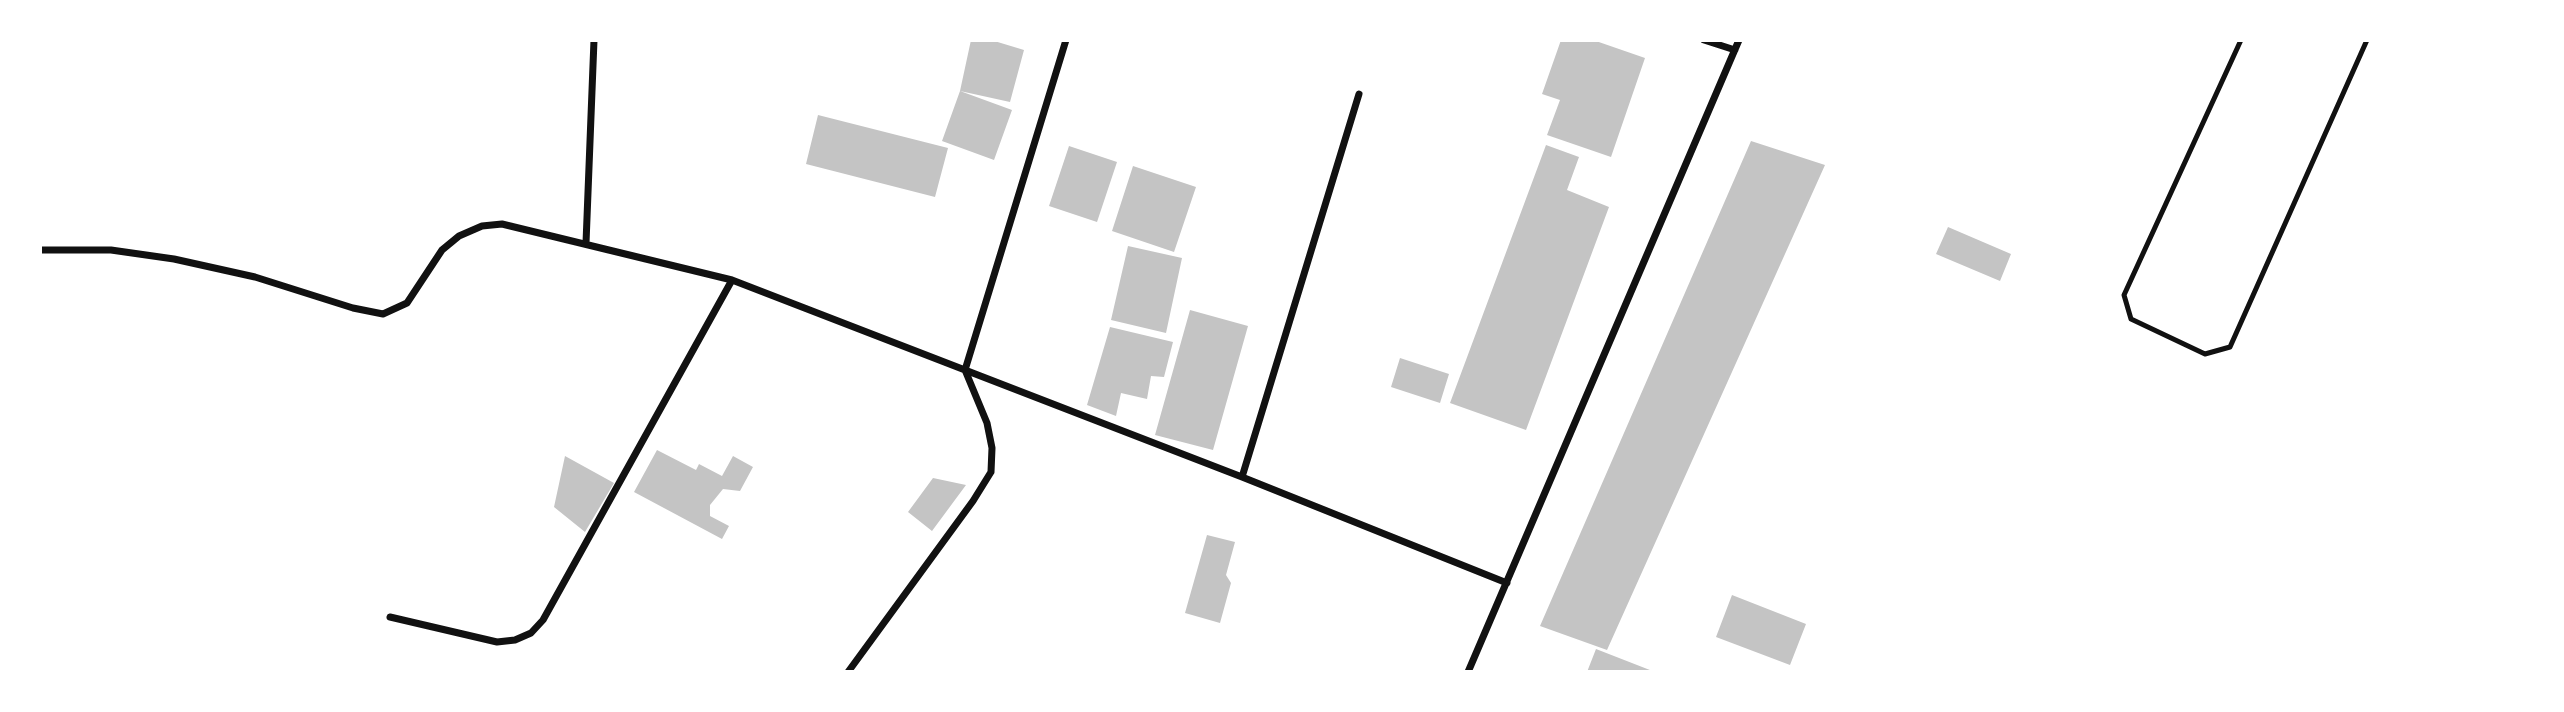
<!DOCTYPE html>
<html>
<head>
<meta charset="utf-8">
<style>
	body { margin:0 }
	#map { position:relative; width:2564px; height:712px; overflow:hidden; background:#fff; font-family:Karla,sans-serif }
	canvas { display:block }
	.frame { position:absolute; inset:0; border:42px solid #fff; pointer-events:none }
</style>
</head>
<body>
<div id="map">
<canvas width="2564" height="712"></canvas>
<div class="frame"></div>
</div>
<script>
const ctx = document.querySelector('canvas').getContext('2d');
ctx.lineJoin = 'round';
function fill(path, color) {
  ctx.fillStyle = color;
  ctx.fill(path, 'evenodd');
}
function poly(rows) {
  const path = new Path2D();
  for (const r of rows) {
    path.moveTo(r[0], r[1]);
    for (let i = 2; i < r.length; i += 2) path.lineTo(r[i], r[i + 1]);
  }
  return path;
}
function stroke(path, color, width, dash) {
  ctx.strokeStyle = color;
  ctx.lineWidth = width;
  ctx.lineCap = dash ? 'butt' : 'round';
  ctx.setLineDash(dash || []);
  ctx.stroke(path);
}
const building = poly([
	[971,40,991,40,1024,50,1010,102,960,91],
	[1561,40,1593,40,1645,58,1611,157,1547,135,1560,100,1542,94],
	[960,91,1012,110,994,160,942,141],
	[818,115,948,148,935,197,806,164],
	[1751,141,1825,165,1607,650,1540,626],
	[1546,145,1579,157,1567,190,1609,207,1526,430,1450,403],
	[1069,146,1117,162,1097,222,1049,206],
	[1133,166,1196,187,1174,252,1112,231],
	[1948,227,2011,254,2000,281,1936,254],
	[1128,246,1182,258,1166,333,1111,320],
	[1190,310,1248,326,1213,450,1155,435],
	[1110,327,1173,342,1164,377,1151,376,1147,399,1121,393,1116,416,1087,405],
	[1400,358,1449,374,1440,403,1391,387],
	[657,450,696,470,699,464,722,476,733,456,753,467,740,491,723,489,710,505,710,516,729,526,722,539,634,492],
	[565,456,614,483,585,532,554,507],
	[933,478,966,485,932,531,908,512],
	[1207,535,1235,542,1226,575,1231,583,1220,623,1185,613],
	[1732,595,1806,624,1790,665,1716,637],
	[1596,649,1655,672,1587,672]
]);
const service = poly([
	[2241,40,2124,295,2131,319,2205,354,2230,347,2367,40]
]);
const minor = poly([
	[1704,40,1735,50],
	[586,243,594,40],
	[40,250,111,250,174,259,255,277,353,308,383,314,407,303,442,250,459,236,482,226,502,224,732,280,1242,477,1507,583],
	[1242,477,1359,94],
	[390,617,497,642,515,640,531,633,543,620,732,280],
	[848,672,973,501,991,472,992,448,987,423,965,370,1066,40],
	[1468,672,1739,40]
]);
fill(building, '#c4c4c4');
stroke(service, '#111', 5);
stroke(minor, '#111', 7);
</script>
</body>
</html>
